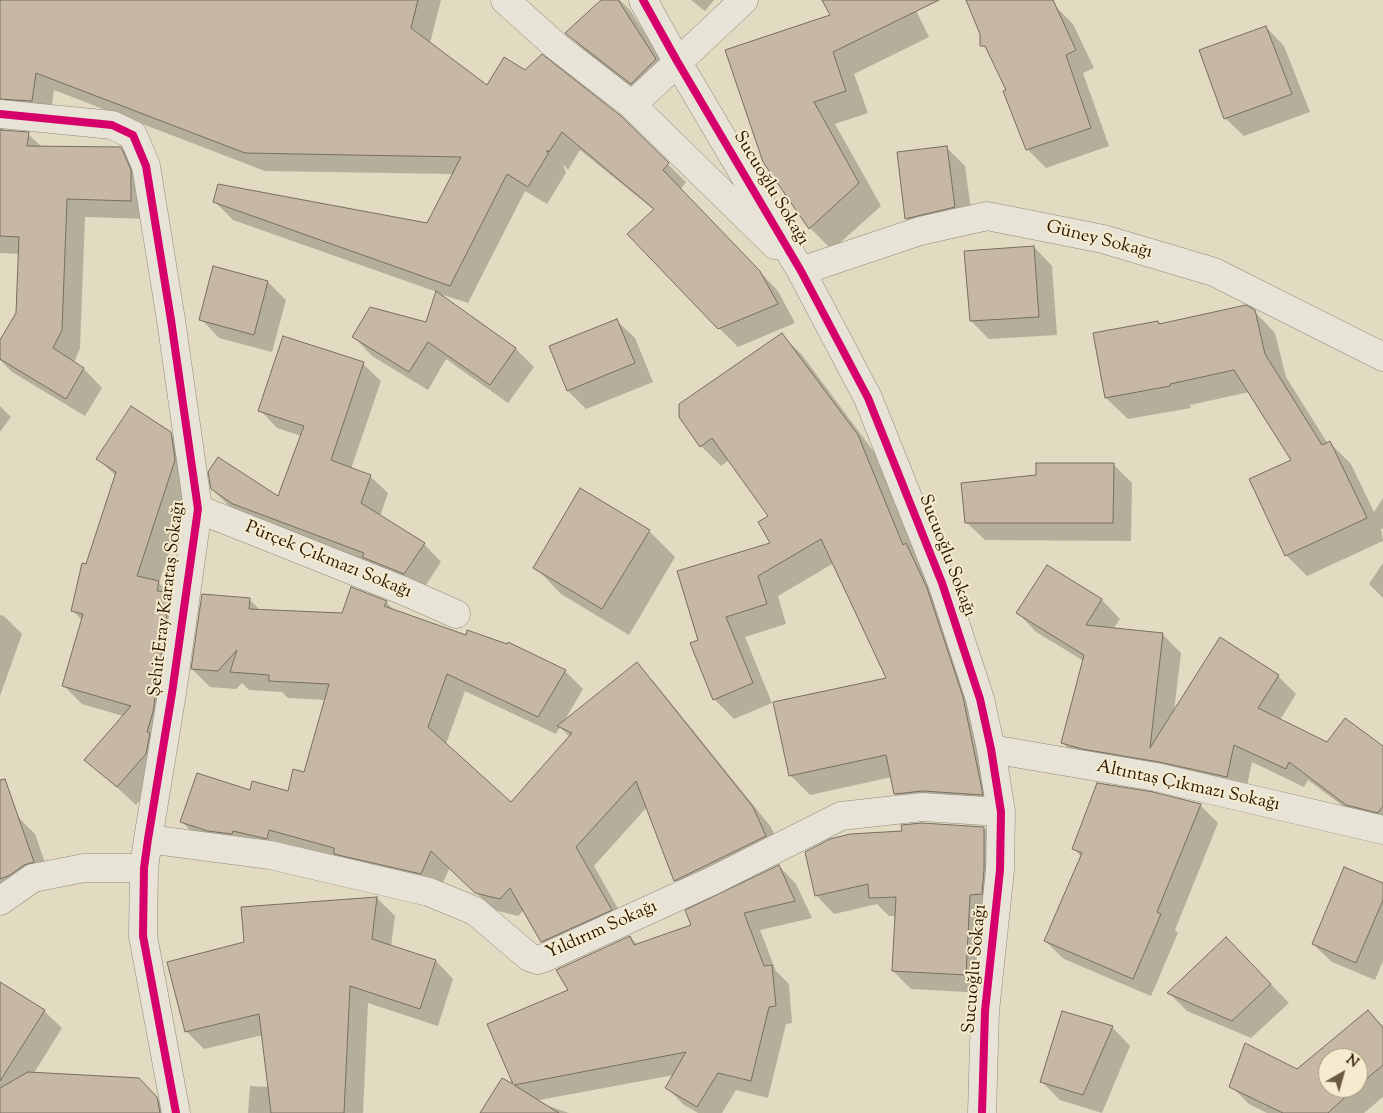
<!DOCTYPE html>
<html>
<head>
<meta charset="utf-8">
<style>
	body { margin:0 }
	#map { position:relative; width:1383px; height:1113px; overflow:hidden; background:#e2dac1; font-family:"Sorts Mill Goudy",serif }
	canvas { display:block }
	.north { position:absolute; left:1318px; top:1048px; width:50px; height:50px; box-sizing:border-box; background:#f5ebce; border:1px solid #a4967c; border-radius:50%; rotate:38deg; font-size:14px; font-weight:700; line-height:20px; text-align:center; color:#2b1600 }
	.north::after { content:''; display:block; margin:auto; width:18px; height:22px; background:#6b5b44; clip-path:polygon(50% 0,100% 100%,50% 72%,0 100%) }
</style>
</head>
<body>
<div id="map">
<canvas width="1383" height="1113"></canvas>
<div class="north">N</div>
</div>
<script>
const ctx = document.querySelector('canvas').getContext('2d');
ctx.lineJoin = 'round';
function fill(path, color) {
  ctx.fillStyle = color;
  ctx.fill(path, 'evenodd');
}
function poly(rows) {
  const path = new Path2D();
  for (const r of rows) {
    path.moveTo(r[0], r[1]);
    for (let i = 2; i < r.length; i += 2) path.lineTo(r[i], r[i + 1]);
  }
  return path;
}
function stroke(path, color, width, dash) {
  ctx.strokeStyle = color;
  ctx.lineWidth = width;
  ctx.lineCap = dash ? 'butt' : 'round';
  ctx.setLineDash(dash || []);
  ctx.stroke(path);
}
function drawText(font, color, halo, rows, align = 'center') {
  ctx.font = font + ' "Sorts Mill Goudy",serif';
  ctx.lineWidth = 4;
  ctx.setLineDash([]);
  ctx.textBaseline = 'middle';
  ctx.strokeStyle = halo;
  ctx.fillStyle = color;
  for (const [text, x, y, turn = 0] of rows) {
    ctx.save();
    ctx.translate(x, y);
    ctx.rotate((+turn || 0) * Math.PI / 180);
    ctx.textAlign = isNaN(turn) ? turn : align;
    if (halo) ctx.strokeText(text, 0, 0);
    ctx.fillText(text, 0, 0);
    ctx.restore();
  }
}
const shadow = poly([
	[0,0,441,0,430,43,488,87,525,71,621,118,686,182,681,189,778,291,795,323,738,347,719,328,654,210,580,150,568,170,563,164,566,173,547,204,525,191,468,303,437,293,516,349,534,367,508,403,446,359,428,390,372,356,354,337,427,324,437,292,233,220,214,201,427,224,453,174,265,171,54,90,50,119,5,124,3,131,28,134,42,147,121,148,139,167,149,219,85,217,80,348,74,363,84,369,102,388,85,416,12,372,0,360,0,343,18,314,19,254,0,253],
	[602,0,620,0,630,10,663,62,638,92,585,51,567,33],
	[691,0,714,0,705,11],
	[824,0,911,0,929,37,854,74,868,113,835,124,881,206,832,250,810,228,764,161,831,16],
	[968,0,1041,0,1055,6,1073,24,1094,68,1083,73,1109,146,1046,168,1027,149,1007,91],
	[1266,27,1284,46,1310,112,1244,136,1225,118],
	[946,147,965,166,973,225,925,237,907,219,898,153],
	[1034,247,1052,266,1057,335,989,339,971,321],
	[214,267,268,282,286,300,272,352,219,338,201,319],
	[1254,311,1275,333,1286,377,1328,444,1330,443,1351,464,1374,512,1383,498,1383,529,1381,528,1383,541,1307,576,1286,555,1292,460,1249,392,1190,405,1191,408,1128,419,1106,398,1094,334,1158,322,1161,325],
	[616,320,635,338,653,382,586,409,568,391],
	[782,335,802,355,877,456,926,565,1002,815,915,814,895,794,892,777,810,795,790,775,888,678,834,563,778,596,786,624,745,637,772,703,734,719,714,699,700,640,771,543,770,517,729,460,721,466,701,446],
	[363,364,381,381,351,469,370,476,388,493,380,516,424,544,441,562,422,591,252,521,230,507,212,489,279,498,301,436,277,428,260,410],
	[0,406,11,417,0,432],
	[170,433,189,451,193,479,159,583,188,612,164,772,136,805,86,759,123,716,82,704,64,686,83,621,72,610,116,476,98,459],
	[1113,464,1132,483,1131,541,985,540,966,522,1037,477],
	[649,531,675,557,629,635,561,594,535,567],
	[1383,563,1383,598,1369,584],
	[1047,567,1102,600,1120,619,1113,629,1162,634,1181,653,1174,712,1278,676,1296,694,1280,720,1327,744,1383,748,1383,827,1366,823,1308,780,1304,787,1252,762,1245,795,1081,761,1063,743,1084,661,1036,632,1018,613],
	[352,589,386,602,396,612,565,671,583,689,563,723,637,664,654,682,771,827,783,854,693,898,675,880,647,807,594,866,629,928,560,960,542,942,524,910,518,916,494,910,450,867,439,891,200,840,182,822,251,792,289,792,305,774,325,700,288,698,282,692,249,690,242,683,236,689,210,687,192,669,249,599,261,611,343,614],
	[465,691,556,734,560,727,570,737,511,803,446,744],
	[0,615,4,616,22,634,0,696],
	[1200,805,1218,823,1175,930,1178,933,1151,996,1064,959,1045,941,1081,856,1073,848],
	[17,816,35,834,51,880,0,896,0,822],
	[984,828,1002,846,984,993,911,989,893,971,896,916,889,916,877,904,834,914,816,895],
	[779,866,796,884,812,918,760,930,776,971,789,984,792,1023,786,1024,768,1098,736,1090,722,1113,698,1113,684,1105,667,1088,674,1075,534,1101,569,1113,481,1113,530,1100,514,1084,570,991,630,937,638,945,692,925],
	[1383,884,1383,961,1375,980,1332,962,1313,944],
	[377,898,395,916,391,946,436,961,453,979,438,1026,368,1003,363,1113,248,1113,250,1086,269,1087,263,1035,204,1049,186,1031,245,943,242,908],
	[1245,957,1289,1003,1251,1038,1187,1011,1169,993],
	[0,983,44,1011,62,1028,34,1073,157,1098,171,1113,0,1113],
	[1368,1011,1383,1026,1383,1097,1364,1113,1267,1113,1249,1104,1231,1086,1297,1070],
	[1328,1058,1358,1058,1358,1088,1328,1088],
	[1112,1027,1130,1046,1102,1113,1060,1100,1042,1082]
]);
const building = poly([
	[0,0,418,0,411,28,487,85,504,57,525,70,542,54,622,117,669,163,663,170,760,271,778,304,718,329,627,234,654,209,562,132,549,152,547,150,548,154,528,187,507,174,450,286,213,202,218,184,427,223,461,157,245,153,36,73,32,101,0,99,0,0],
	[601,0,618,0,656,59,631,84,565,33,601,0],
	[822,0,939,0,833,52,846,91,814,102,859,183,809,229,763,162,725,50,830,15,822,0],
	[966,0,1053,0,1076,50,1066,55,1091,128,1026,150,1003,91,1006,90,985,46,980,46,980,34,966,0],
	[1266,26,1292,94,1224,119,1199,50,1266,26],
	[0,130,29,132,27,146,121,147,131,170,131,201,67,199,62,330,53,348,84,368,66,399,0,359,0,340,16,313,19,237,0,236,0,130],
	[947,146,955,207,905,219,897,152,947,146],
	[1034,246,1039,317,970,321,964,251,1034,246],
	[213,266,268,281,254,335,199,320,213,266],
	[436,291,516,348,490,385,428,342,409,372,352,337,370,307,426,322,436,291],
	[1246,305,1255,310,1265,354,1322,445,1330,441,1367,518,1285,556,1249,479,1291,460,1234,370,1170,384,1170,386,1105,398,1093,333,1158,321,1159,324,1246,305],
	[617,319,635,363,567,391,549,346,617,319],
	[782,333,858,435,903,545,906,543,927,588,963,697,983,795,923,791,894,794,886,755,789,776,773,702,886,678,821,539,758,576,767,604,726,617,753,683,713,700,690,643,698,640,677,571,770,543,758,522,768,516,712,438,700,447,679,417,679,404,782,333],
	[283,336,364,362,331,460,371,475,361,503,425,543,404,574,362,557,364,553,233,504,211,489,208,472,218,457,278,496,304,426,258,411,283,336],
	[131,406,171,432,175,460,137,576,159,581,157,591,170,592,153,712,147,732,150,733,146,754,117,787,84,760,131,706,62,686,83,614,71,611,82,563,86,564,116,472,96,459,131,406],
	[1036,463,1114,463,1113,523,965,523,961,483,1036,475,1036,463],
	[580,488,650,530,602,609,533,568,580,488],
	[1047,565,1102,599,1086,625,1163,633,1150,748,1220,637,1279,675,1258,708,1327,742,1345,718,1383,746,1383,806,1378,813,1346,805,1289,762,1286,769,1234,745,1227,777,1159,762,1082,749,1061,743,1084,655,1016,613,1047,565],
	[351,587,387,601,384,606,466,635,467,630,507,644,508,642,566,670,538,717,447,674,428,727,511,802,572,733,557,726,637,662,753,807,766,836,674,881,636,781,576,847,612,910,541,942,510,888,500,899,475,893,431,851,421,874,334,854,334,848,269,830,267,839,233,831,232,834,208,831,180,822,197,773,250,790,252,781,288,791,293,769,304,772,329,684,269,681,269,675,230,672,237,650,218,671,191,669,202,594,250,598,249,609,342,613,351,587],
	[5,779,34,862,24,865,10,875,0,879,0,780,5,779],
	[1097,783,1153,792,1201,804,1157,912,1161,914,1133,979,1044,941,1082,853,1072,849,1097,783],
	[922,823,984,827,984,869,982,894,970,895,966,975,892,971,896,897,869,898,868,884,815,896,805,852,830,839,850,834,902,831,901,825,922,823],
	[779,865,795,901,744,913,764,966,772,965,776,1006,769,1007,751,1081,718,1073,697,1107,665,1088,686,1052,514,1085,559,1113,480,1113,502,1078,513,1084,487,1024,568,990,556,970,630,936,634,945,691,925,685,910,779,865],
	[1344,867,1383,883,1383,900,1356,963,1312,944,1344,867],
	[377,897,372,939,436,960,420,1009,350,986,344,1113,271,1113,259,1014,185,1032,167,962,244,942,241,907,377,897],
	[1226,937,1271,984,1232,1021,1167,993,1226,937],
	[0,982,45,1010,0,1081,0,982],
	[1368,1010,1383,1028,1383,1065,1358,1086,1358,1058,1328,1058,1328,1088,1355,1088,1328,1113,1283,1113,1229,1087,1245,1043,1297,1069,1368,1010],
	[1062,1011,1113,1026,1083,1095,1040,1082,1062,1011],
	[28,1072,139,1078,157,1097,160,1113,0,1113,0,1088,28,1072]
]);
const minor = poly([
	[505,0,556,46,632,105,775,245],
	[643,0,677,61,801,271,868,398,942,583,980,699,991,749,1001,812,1000,870,985,1011,982,1113],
	[632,105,744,0],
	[0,114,112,125,133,135,146,166,171,320,198,509,172,693,148,839,144,868,143,936,176,1113],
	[801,271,920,231,987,216,1103,239,1214,272,1383,357],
	[198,509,404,591,456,614],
	[991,749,1156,777,1383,830],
	[148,839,270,855,429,892,475,911,529,957,537,960,544,958,714,880,841,816,922,807,1001,812],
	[0,901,33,878,84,868,144,868]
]);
const cycleway = poly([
	[643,0,677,61,801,271,868,398,942,583,980,699,991,749,1001,812,1000,870,985,1011,982,1113],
	[0,114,112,125,133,135,146,166,171,320,198,509,172,693,148,839,144,868,143,936,176,1113]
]);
const streetNames = [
	["Sucuoğlu Sokağı",770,189,59],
	["Güney Sokağı",1099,241,14],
	["Sucuoğlu Sokağı",946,556,69],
	["Pürçek Çıkmazı Sokağı",328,561,22],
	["Şehit Eray Karataş Sokağı",168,599,-83],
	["Altıntaş Çıkmazı Sokağı",1188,787,12],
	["Yıldırım Sokağı",602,931,-24],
	["Sucuoğlu Sokağı",976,969,-85]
];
fill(shadow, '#0003');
fill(building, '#c7b8a6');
stroke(building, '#766e5f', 1);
stroke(minor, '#908978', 29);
stroke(minor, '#e7e3d7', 28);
stroke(cycleway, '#d6006c', 8);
drawText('18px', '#2b1600', '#f5ebce', streetNames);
</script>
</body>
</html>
